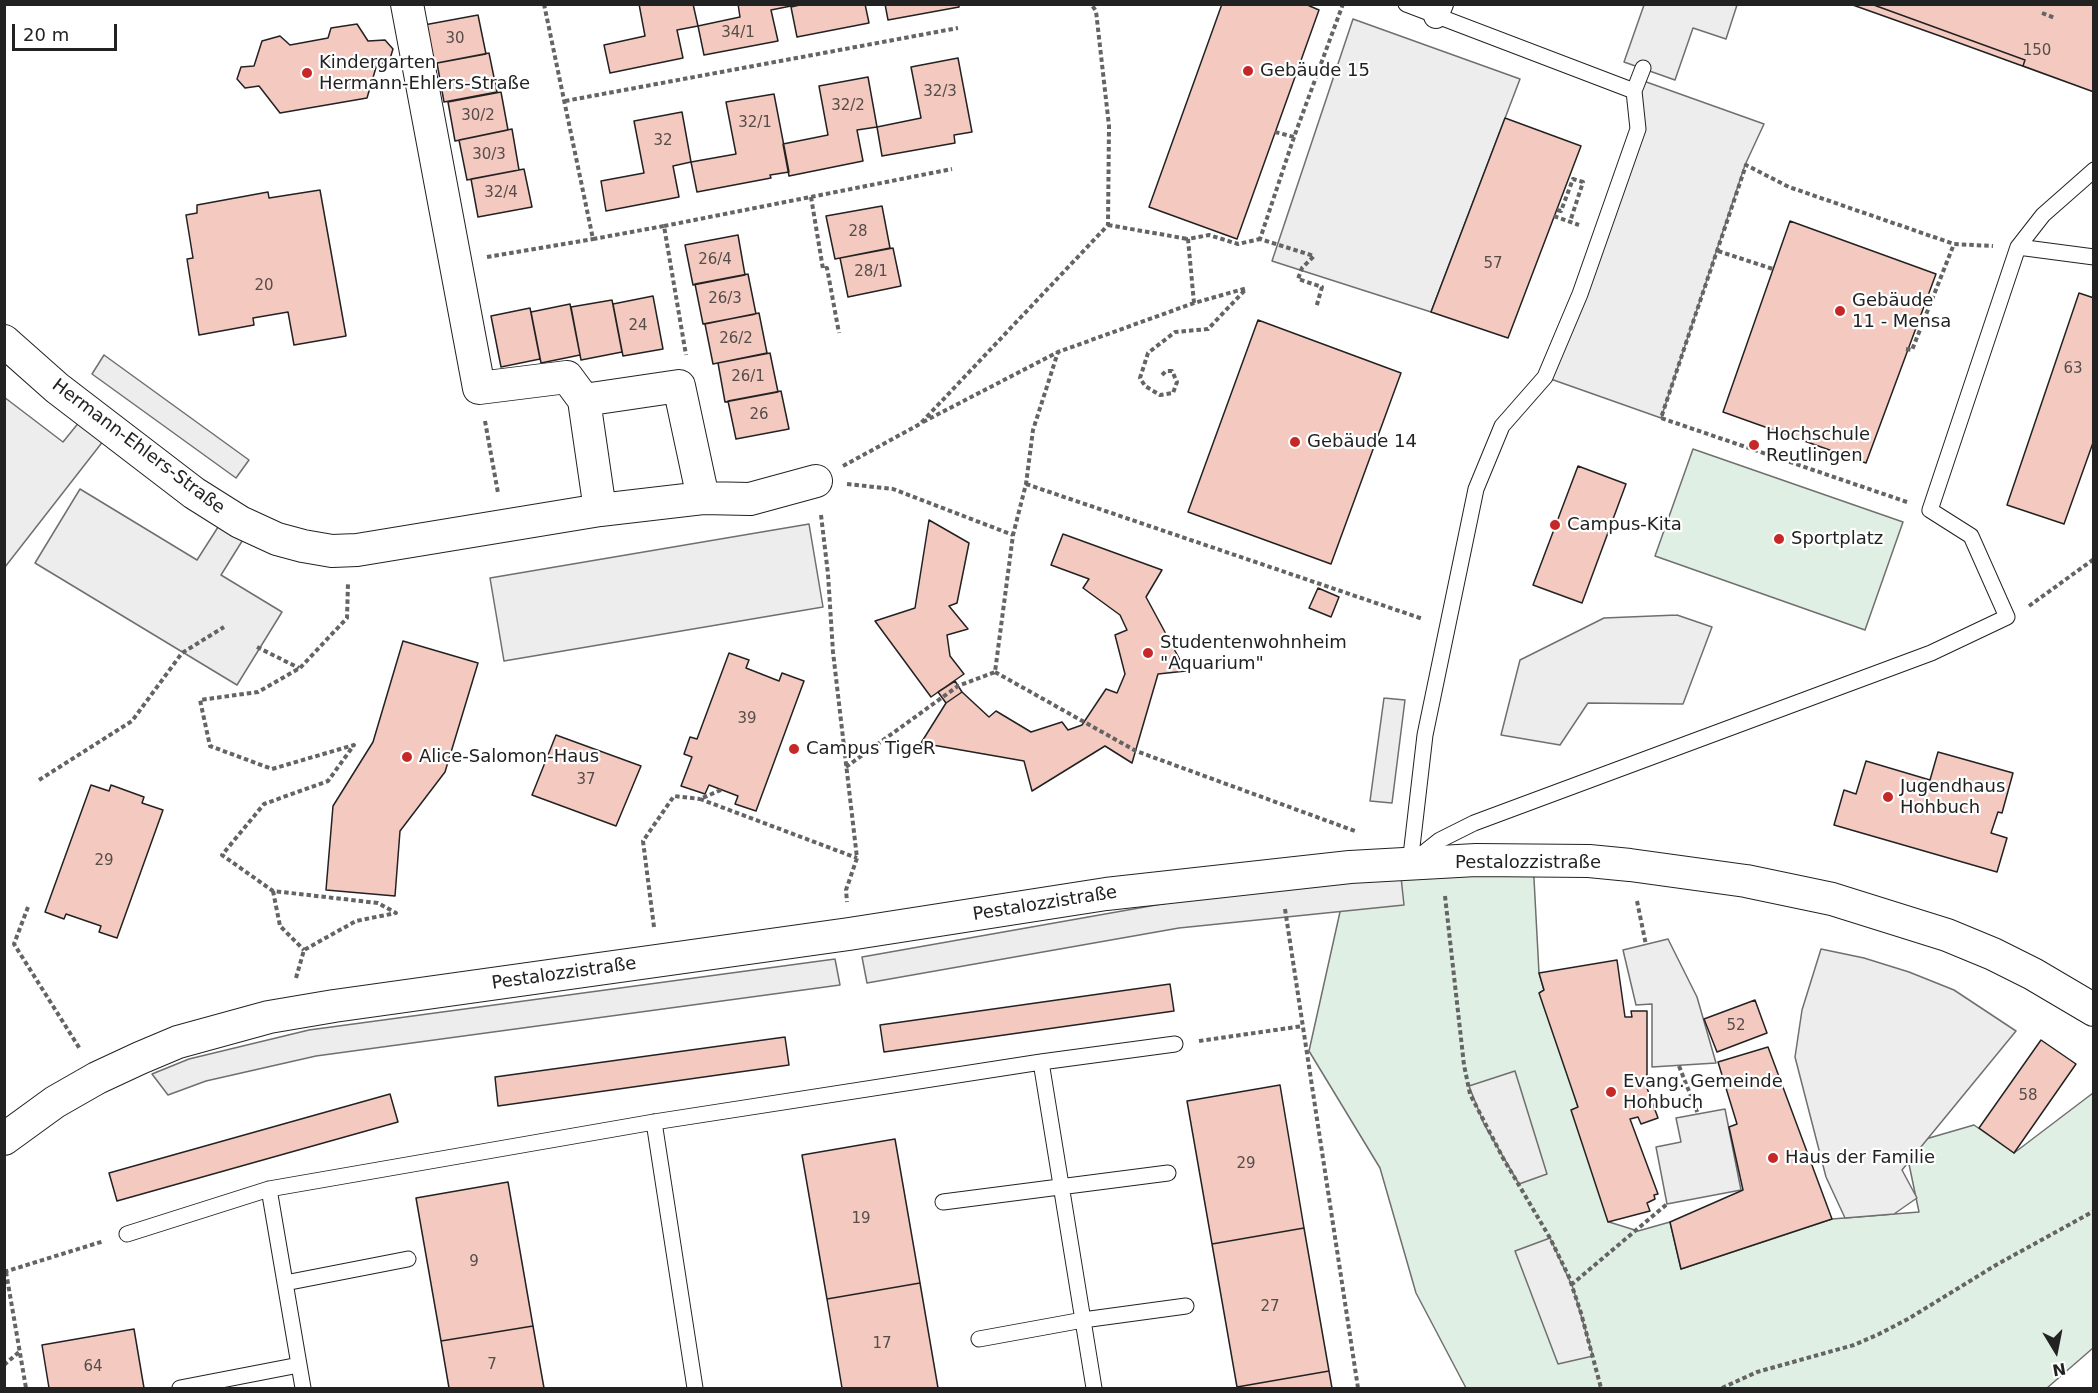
<!DOCTYPE html>
<html>
<head>
<meta charset="utf-8">
<style>
	body { margin:0 }
	#map { position:relative; width:2098px; height:1393px; overflow:hidden; background:#fff; font-family:"DejaVu Sans",sans-serif }
	canvas { display:block }
	.frame { position:absolute; inset:0; border:6px solid #222; pointer-events:none }
	.north { position:absolute; left:2026px; top:1321px; width:60px; height:60px; -webkit-text-stroke:4px #fff; paint-order:stroke; rotate:170deg; font-size:16px; font-weight:700; line-height:24px; text-align:center; color:#222 }
	.north::after { content:''; display:block; margin:auto; width:21px; height:27px; background:#222; clip-path:polygon(50% 0,100% 100%,50% 72%,0 100%) }
	.scale { position:absolute; left:12px; top:24px; width:105px; height:27px; box-sizing:border-box; border:3px solid #222; border-top:0; padding-left:8px; font-size:18px; line-height:21px; white-space:nowrap; color:#222; -webkit-text-stroke:4px #fff; paint-order:stroke }
</style>
</head>
<body>
<div id="map">
<canvas width="2098" height="1393"></canvas>
<div class="frame"></div>
<div class="north">N</div>
<div class="scale">20 m</div>
</div>
<script>
const ctx = document.querySelector('canvas').getContext('2d');
ctx.lineJoin = 'round';
function fill(path, color) {
  ctx.fillStyle = color;
  ctx.fill(path, 'evenodd');
}
function poly(rows) {
  const path = new Path2D();
  for (const r of rows) {
    path.moveTo(r[0], r[1]);
    for (let i = 2; i < r.length; i += 2) path.lineTo(r[i], r[i + 1]);
  }
  return path;
}
function stroke(path, color, width, dash) {
  ctx.strokeStyle = color;
  ctx.lineWidth = width;
  ctx.lineCap = dash ? 'butt' : 'round';
  ctx.setLineDash(dash || []);
  ctx.stroke(path);
}
function drawText(font, color, halo, rows, align = 'center') {
  ctx.font = font + ' "DejaVu Sans",sans-serif';
  ctx.lineWidth = 4.5;
  ctx.setLineDash([]);
  ctx.textBaseline = 'middle';
  ctx.strokeStyle = halo;
  ctx.fillStyle = color;
  for (const [text, x, y, turn = 0] of rows) {
    ctx.save();
    ctx.translate(x, y);
    ctx.rotate((+turn || 0) * Math.PI / 180);
    ctx.textAlign = isNaN(turn) ? turn : align;
    if (halo) ctx.strokeText(text, 0, 0);
    ctx.fillText(text, 0, 0);
    ctx.restore();
  }
}
const green = poly([
	[1693,449,1903,522,1865,630,1655,556,1693,449],
	[1533,860,1539,973,1578,1107,1609,1222,1638,1231,1670,1222,1681,1269,1832,1219,1919,1212,1905,1145,1974,1125,2014,1153,2093,1093,2093,1348,2047,1388,1466,1388,1416,1293,1380,1168,1309,1051,1350,867,1533,860]
]);
const parking = poly([
	[1644,5,1737,5,1726,39,1693,28,1675,80,1624,62,1644,5],
	[1353,19,1520,79,1431,312,1272,261,1353,19],
	[1638,79,1764,124,1745,165,1661,418,1545,377,1638,130,1638,79],
	[104,355,249,460,236,478,92,374,104,355],
	[4,397,63,442,80,421,104,440,5,567,4,397],
	[80,489,197,560,220,524,244,538,221,575,282,612,237,685,35,563,80,489],
	[809,524,823,607,504,661,490,578,809,524],
	[1677,615,1712,627,1683,704,1588,703,1560,745,1501,735,1520,660,1604,618,1677,615],
	[1384,698,1405,700,1392,803,1370,801,1384,698],
	[1401,877,1404,905,1179,928,867,983,862,957,1173,902,1401,877],
	[1668,939,1697,997,1716,1063,1652,1067,1652,1004,1636,1005,1623,950,1668,939],
	[1821,949,1864,958,1909,972,1954,990,2016,1031,1902,1170,1917,1198,1894,1214,1845,1218,1826,1177,1795,1057,1802,1010,1821,949],
	[835,959,840,985,316,1056,206,1081,168,1095,152,1074,189,1059,309,1030,835,959],
	[1515,1071,1547,1174,1519,1184,1484,1124,1469,1086,1515,1071],
	[1725,1109,1741,1190,1667,1204,1656,1147,1681,1142,1676,1118,1725,1109],
	[1550,1238,1573,1288,1593,1356,1558,1364,1515,1251,1550,1238]
]);
const building = poly([
	[639,4,693,4,698,26,677,30,683,58,610,73,604,45,645,36,639,4],
	[738,4,790,4,791,6,771,10,778,41,704,55,698,26,740,17,738,4],
	[804,4,865,4,869,23,797,37,791,7,804,4],
	[885,4,959,4,959,7,888,20,885,4],
	[1222,4,1305,4,1319,10,1237,239,1149,207,1222,4],
	[1850,4,2094,4,2094,92,1940,36,1850,4],
	[1871,4,2094,4,2094,92,2023,66,2025,60,1871,4],
	[1871,4,2094,4,2094,92,2023,66,2025,60,1871,4],
	[478,15,486,54,432,64,424,25,478,15],
	[357,24,368,41,385,40,393,49,389,62,377,64,367,98,280,113,259,86,245,88,237,79,241,67,254,66,262,41,280,36,290,45,328,38,331,28,357,24],
	[489,53,497,92,444,102,437,63,489,53],
	[958,58,972,132,954,135,955,143,882,156,877,127,921,118,911,67,958,58],
	[868,77,877,127,857,130,863,161,789,176,783,144,828,135,819,86,868,77],
	[501,92,508,130,455,141,448,102,501,92],
	[774,94,789,172,770,175,771,178,697,192,691,162,736,154,726,102,774,94],
	[682,112,691,162,673,166,679,197,606,211,601,181,644,173,634,121,682,112],
	[1505,118,1581,146,1508,338,1431,312,1505,118],
	[512,129,519,170,467,180,459,140,512,129],
	[524,169,532,207,478,217,471,179,524,169],
	[320,190,346,336,294,345,288,312,253,318,254,325,199,335,187,259,193,258,186,215,197,213,197,205,268,192,269,198,320,190],
	[882,206,890,248,835,259,826,216,882,206],
	[1790,221,1936,274,1866,463,1723,412,1790,221],
	[738,235,745,275,693,285,685,245,738,235],
	[893,248,901,286,848,297,840,258,893,248],
	[748,274,756,314,703,324,695,284,748,274],
	[2079,293,2094,298,2094,440,2064,524,2007,505,2079,293],
	[653,296,663,349,623,356,613,304,653,296],
	[612,300,622,352,581,360,571,307,612,300],
	[570,304,580,355,541,363,531,312,570,304],
	[530,308,540,359,501,367,491,316,530,308],
	[759,313,767,353,713,364,705,324,759,313],
	[1258,320,1401,373,1331,564,1188,512,1258,320],
	[770,353,778,392,725,402,718,363,770,353],
	[781,391,789,429,736,439,728,401,781,391],
	[1578,466,1626,484,1582,603,1533,585,1578,466],
	[929,520,969,543,957,603,949,606,968,629,947,635,950,656,964,674,931,697,875,621,915,608,929,520],
	[1063,534,1162,570,1146,597,1186,671,1158,674,1132,763,1105,746,1032,791,1024,761,921,743,946,703,962,692,989,717,996,711,1031,732,1062,722,1068,730,1082,725,1106,689,1117,693,1125,674,1115,635,1127,630,1120,615,1083,588,1089,579,1051,565,1063,534],
	[1318,588,1339,597,1331,617,1309,608,1318,588],
	[403,641,478,663,445,772,400,831,395,896,326,890,333,806,373,742,403,641],
	[729,653,749,660,746,668,779,681,782,673,804,681,756,811,735,804,738,796,709,785,705,794,681,786,692,757,684,754,690,737,697,739,729,653],
	[955,681,962,692,946,703,938,692,955,681],
	[556,735,641,766,616,826,532,795,556,735],
	[1938,752,2013,773,2002,813,1998,812,1991,833,2007,838,1997,872,1834,825,1844,790,1856,794,1866,761,1930,780,1938,752],
	[91,785,109,791,111,785,144,797,142,803,163,810,117,938,99,932,101,926,66,914,64,919,45,912,91,785],
	[1617,960,1625,1017,1632,1017,1631,1011,1647,1011,1647,1075,1643,1077,1658,1118,1641,1124,1638,1117,1630,1119,1658,1194,1654,1195,1655,1199,1647,1203,1650,1211,1608,1222,1571,1110,1578,1107,1539,993,1544,990,1539,973,1617,960],
	[1170,984,1174,1011,884,1052,880,1025,1170,984],
	[1755,1000,1767,1033,1717,1052,1704,1019,1755,1000],
	[785,1037,789,1065,498,1106,495,1077,785,1037],
	[2041,1040,2076,1064,2014,1153,1979,1128,2041,1040],
	[1768,1047,1832,1219,1681,1269,1670,1222,1743,1190,1729,1127,1737,1124,1718,1062,1768,1047],
	[1280,1085,1304,1228,1212,1244,1187,1101,1280,1085],
	[390,1094,398,1122,117,1201,109,1173,390,1094],
	[895,1139,920,1283,827,1299,802,1155,895,1139],
	[508,1182,533,1326,441,1341,416,1198,508,1182],
	[1304,1228,1329,1371,1237,1387,1212,1244,1304,1228],
	[920,1283,938,1388,842,1388,827,1299,920,1283],
	[533,1326,544,1388,449,1388,441,1341,533,1326],
	[134,1329,144,1388,49,1388,42,1345,134,1329],
	[1329,1371,1332,1388,1237,1388,1237,1387,1329,1371]
]);
const path = poly([
	[544,4,593,239,664,226,686,355],
	[2042,13,2055,18],
	[565,101,958,28],
	[1275,132,1294,137,1343,4],
	[1294,137,1260,239,1314,256,1302,268,1298,279,1322,287,1316,308],
	[811,197,823,269,827,268,839,333],
	[1557,210,1561,211,1573,179,1583,182,1570,222],
	[1554,216,1579,225],
	[1108,225,1188,239],
	[664,226,952,169],
	[1718,251,1773,269],
	[487,257,593,239],
	[1194,303,1188,239,1209,235,1238,244,1260,239],
	[1906,349,1912,350,1954,244],
	[1162,375,1166,371,1172,371,1177,382,1173,393,1160,395,1145,386,1140,378,1148,353,1175,332,1208,329,1246,289],
	[485,421,498,493],
	[923,422,1058,352,1194,303,1247,288],
	[843,466,920,424,1108,225,1109,126,1096,11,1091,4],
	[847,484,893,489,1013,535],
	[1026,484,1423,619],
	[1907,502,1661,418,1690,331,1746,165,1789,187,1954,244,1993,246],
	[821,515,828,574,833,652,857,858,846,890,847,902],
	[2029,606,2094,559],
	[257,647,299,668],
	[995,672,1136,751,1355,831],
	[846,767,958,686,995,672,1013,535,1026,484,1033,430,1058,352],
	[39,780,132,721,182,653,224,627],
	[721,790,700,799,857,858],
	[273,891,280,926,304,950],
	[1445,896,1464,1065,1470,1094,1503,1158,1550,1238,1569,1277,1581,1313,1601,1388],
	[1637,901,1646,945],
	[28,907,14,944,80,1049],
	[1285,909,1358,1388],
	[654,927,643,841,674,796,700,799],
	[296,978,304,950,356,921,396,913,378,903,273,891,222,855,264,804,328,781,354,745,272,769,210,746,200,700,258,692,300,668,347,618,348,583],
	[1199,1041,1303,1026],
	[1679,1066,1698,1114],
	[4,1272,104,1241],
	[6,1272,26,1388],
	[1571,1285,1667,1204],
	[4,1365,19,1352],
	[1722,1388,1757,1372,1854,1345,1879,1334,1908,1319,1996,1265,2094,1211]
]);
const service = poly([
	[1406,4,1634,91],
	[2018,247,2094,257],
	[1416,859,1440,840,1474,823,1931,653,2007,617,1971,536,1930,510,2018,247,2043,215,2094,170],
	[1410,864,1425,735,1476,489,1502,426,1545,377,1580,294,1638,129,1634,91,1643,68],
	[1041,1062,1094,1388],
	[654,1122,695,1388],
	[269,1189,303,1388],
	[943,1202,1168,1173],
	[127,1234,269,1189,654,1122,1041,1062,1175,1044],
	[285,1283,408,1259],
	[979,1339,1083,1320,1186,1306],
	[180,1388,299,1365]
]);
const pedestrian = poly([
	[1436,16,1441,4]
]);
const minor = poly([
	[407,4,479,388,567,377,584,400],
	[4,341,57,388,194,493,240,522,277,539,303,546,332,551,357,550,600,510,703,498,750,499,816,481],
	[600,510,584,400,679,386,703,498],
	[4,1139,55,1102,97,1078,140,1058,178,1042,269,1017,334,1006,849,934,1106,894,1350,867,1476,860,1589,861,1630,865,1746,881,1832,899,1947,935,1993,954,2033,974,2094,1010]
]);
const markers = [
	[1248,71,6,"#c62828"],
	[307,73,6,"#c62828"],
	[1840,311,6,"#c62828"],
	[1295,442,6,"#c62828"],
	[1754,445,6,"#c62828"],
	[1555,525,6,"#c62828"],
	[1779,539,6,"#c62828"],
	[1148,653,6,"#c62828"],
	[794,749,6,"#c62828"],
	[407,757,6,"#c62828"],
	[1888,797,6,"#c62828"],
	[1611,1092,6,"#c62828"],
	[1773,1158,6,"#c62828"]
];
const numberNames = [
	["34/1",738,33],
	["30",455,39],
	["150",2037,51],
	["32/3",940,92],
	["32/2",848,106],
	["30/2",478,116],
	["32/1",755,123],
	["32",663,141],
	["30/3",489,155],
	["32/4",501,193],
	["28",858,232],
	["26/4",715,260],
	["57",1493,264],
	["28/1",871,272],
	["20",264,286],
	["26/3",725,299],
	["24",638,326],
	["26/2",736,339],
	["63",2073,369],
	["26/1",748,377],
	["26",759,415],
	["39",747,719],
	["37",586,780],
	["29",104,861],
	["52",1736,1026],
	["58",2028,1096],
	["29",1246,1164],
	["19",861,1219],
	["9",474,1262],
	["27",1270,1307],
	["17",882,1344],
	["7",492,1365],
	["64",93,1367]
];
const poiNames = [
	["Kindergarten",319,63],
	["Hermann-Ehlers-Straße",319,84],
	["Gebäude 15",1260,71],
	["Gebäude",1852,301],
	["11 - Mensa",1852,322],
	["Hochschule",1766,435],
	["Reutlingen",1766,456],
	["Gebäude 14",1307,442],
	["Campus-Kita",1567,525],
	["Sportplatz",1791,539],
	["Studentenwohnheim",1160,643],
	["\"Aquarium\"",1160,664],
	["Campus TigeR",806,749],
	["Alice-Salomon-Haus",419,757],
	["Jugendhaus",1900,787],
	["Hohbuch",1900,808],
	["Evang. Gemeinde",1623,1082],
	["Hohbuch",1623,1103],
	["Haus der Familie",1785,1158]
];
const streetNames = [
	["Hermann-Ehlers-Straße",138,447,37],
	["Pestalozzistraße",1528,863],
	["Pestalozzistraße",1045,904,-9],
	["Pestalozzistraße",564,974,-8]
];
fill(green, '#e0efe3');
stroke(green, '#6f6f6f', 1.5);
fill(parking, '#ededed');
stroke(parking, '#6f6f6f', 1.5);
fill(building, '#f3c9c0');
stroke(building, '#222', 1.5);
stroke(service, '#222', 17);
stroke(pedestrian, '#222', 26);
stroke(minor, '#222', 34);
stroke(path, '#646464', 4, [4.5, 3]);
stroke(service, '#fff', 15);
stroke(pedestrian, '#fff', 24);
stroke(minor, '#fff', 32);
for (const [x, y, r, color] of markers) {
  const dot = new Path2D();
  dot.arc(x, y, r, 0, 2 * Math.PI);
  ctx.fillStyle = color;
  ctx.fill(dot);
  stroke(dot, '#fff', 2);
}
drawText('15px', '#564c4a', null, numberNames);
drawText('18px', '#222', '#fff', poiNames, 'left');
drawText('18px', '#222', '#fff', streetNames);
</script>
</body>
</html>
